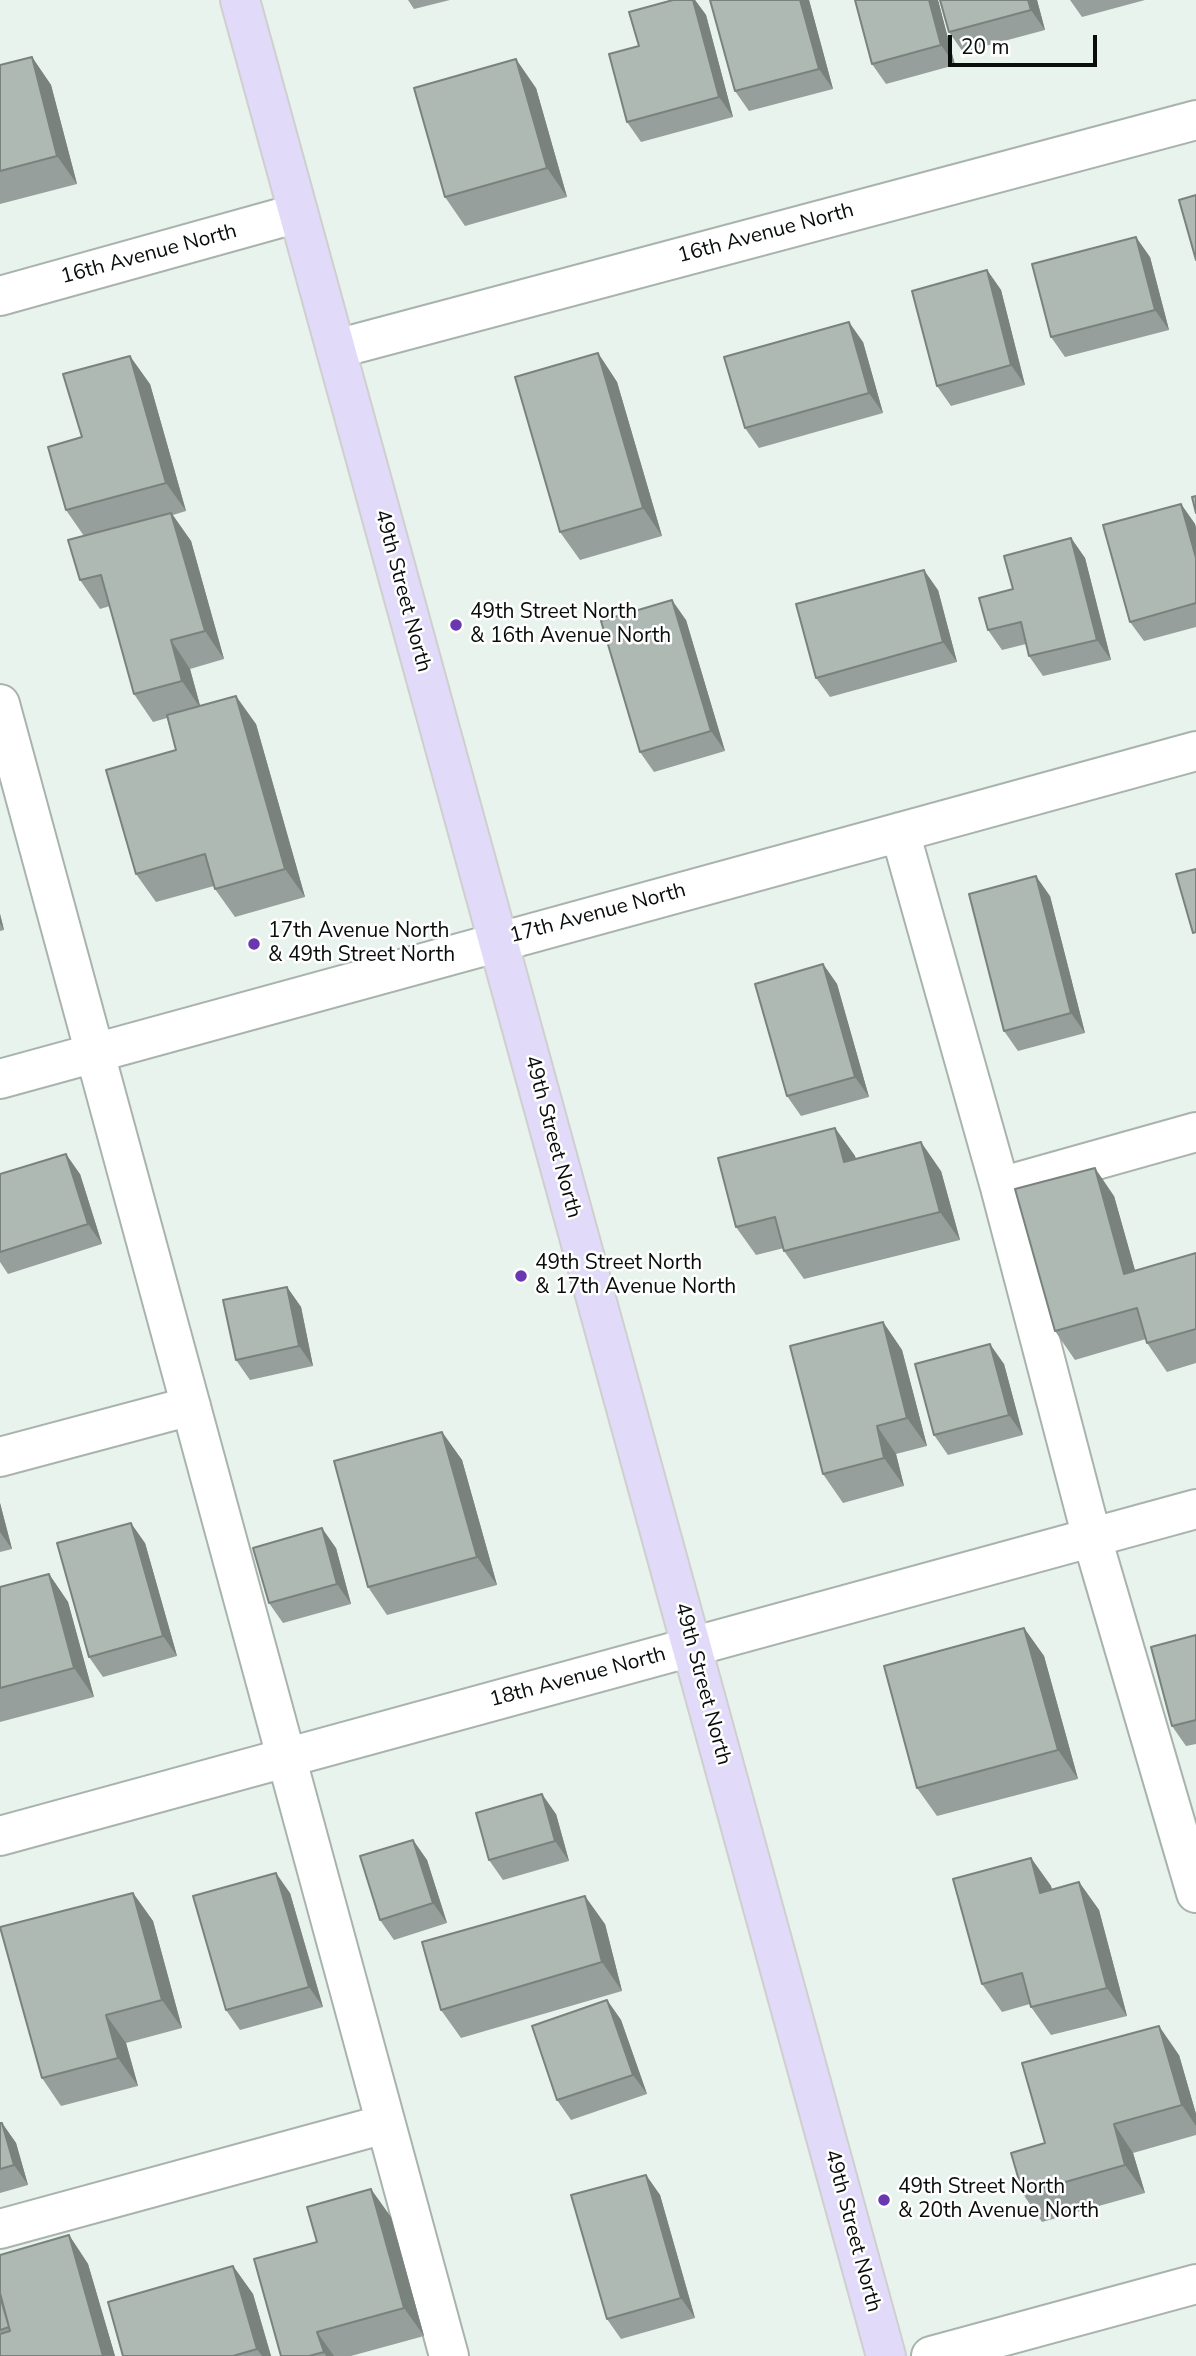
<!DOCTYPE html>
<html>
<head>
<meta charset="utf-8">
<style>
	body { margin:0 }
	#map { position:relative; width:1196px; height:2356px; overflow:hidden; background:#e8f3ed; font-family:"Nunito Sans",sans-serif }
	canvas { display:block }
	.scale { position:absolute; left:948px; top:35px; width:149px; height:32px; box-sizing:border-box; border:4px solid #090d0b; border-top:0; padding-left:9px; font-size:21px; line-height:24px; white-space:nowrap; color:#090d0b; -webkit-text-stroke:5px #fff; paint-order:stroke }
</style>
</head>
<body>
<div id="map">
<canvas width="1196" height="2356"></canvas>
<div class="scale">20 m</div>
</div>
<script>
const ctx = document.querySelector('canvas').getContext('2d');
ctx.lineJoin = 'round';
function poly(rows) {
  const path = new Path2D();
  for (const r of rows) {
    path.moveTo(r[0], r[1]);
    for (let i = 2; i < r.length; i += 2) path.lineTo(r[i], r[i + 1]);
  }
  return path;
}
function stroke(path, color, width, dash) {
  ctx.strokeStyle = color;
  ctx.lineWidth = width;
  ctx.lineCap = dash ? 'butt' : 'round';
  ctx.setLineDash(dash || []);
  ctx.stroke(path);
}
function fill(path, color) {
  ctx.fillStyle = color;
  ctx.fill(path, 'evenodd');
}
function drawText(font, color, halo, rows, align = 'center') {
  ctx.font = font + ' "Nunito Sans",sans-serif';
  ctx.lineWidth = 5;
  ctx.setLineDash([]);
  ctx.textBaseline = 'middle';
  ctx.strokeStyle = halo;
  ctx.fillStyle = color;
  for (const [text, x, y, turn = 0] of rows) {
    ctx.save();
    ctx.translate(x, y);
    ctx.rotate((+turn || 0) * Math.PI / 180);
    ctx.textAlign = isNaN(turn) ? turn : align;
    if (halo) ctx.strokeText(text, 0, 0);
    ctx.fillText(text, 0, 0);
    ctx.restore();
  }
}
const minor = poly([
	[0,296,298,213],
	[336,349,1196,120],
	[0,704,449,2356],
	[900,832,1000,1187,1092,1538,1196,1893],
	[0,1079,1196,751],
	[1000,1187,1196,1132],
	[0,1457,191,1406],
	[0,1836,1196,1509],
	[0,2229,385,2124],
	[931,2356,1196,2284]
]);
const major = poly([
	[240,0,886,2356]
]);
const wall = poly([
	[408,0,450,0,414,9],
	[673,0,695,0,706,15,733,117,641,142,627,122,639,46],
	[809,0,833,89,749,111,735,91],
	[855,0,938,0,955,65,886,84,872,64],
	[940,0,1037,0,1045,30,963,52,949,32],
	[1070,0,1145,0,1082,17],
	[32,57,51,85,77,184,0,204,0,65],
	[536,88,567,197,465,226,445,197],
	[1150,257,1169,330,1065,357,1051,337],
	[987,270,1001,290,1025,385,951,406,937,386],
	[863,342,883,413,759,448,745,428],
	[598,353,617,382,662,536,580,560,560,532],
	[150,384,186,511,173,515,191,541,224,659,190,669,200,706,256,724,305,897,235,917,215,889,214,886,156,902,136,874,176,750,167,718,153,722,134,694,110,606,100,609,80,580,84,536,66,510],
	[1181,504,1195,524,1196,528,1196,627,1144,641,1130,622],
	[1071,538,1085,558,1111,660,1043,676,1029,656,1026,644,1002,650,988,630,1013,589],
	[938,590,957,662,830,697,816,678],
	[686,620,725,751,654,772,640,752],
	[1050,896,1085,1033,1018,1051,1004,1031],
	[0,914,4,930,0,931],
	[823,964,837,984,869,1097,801,1116,787,1096],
	[835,1128,855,1156,856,1159,941,1171,960,1240,804,1279,784,1251,784,1248,756,1255,736,1227],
	[0,1174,80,1174,102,1244,8,1274,0,1262],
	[1114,1196,1135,1271,1196,1253,1196,1363,1167,1372,1147,1343,1146,1339,1075,1360,1055,1331],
	[287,1287,301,1307,313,1366,250,1380,236,1360],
	[883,1322,902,1350,927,1446,896,1454,904,1486,843,1503,823,1474],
	[1004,1364,1023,1435,948,1455,934,1435],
	[442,1432,462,1460,497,1585,387,1615,368,1587],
	[0,1503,12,1549,0,1552],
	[145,1543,177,1656,103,1677,89,1657],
	[336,1548,351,1604,283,1623,269,1603],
	[49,1574,68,1602,94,1697,0,1722,0,1587],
	[1024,1628,1044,1656,1078,1779,937,1816,917,1788],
	[1196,1635,1196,1744,1186,1746,1172,1726],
	[556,1814,569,1861,503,1880,489,1860],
	[413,1840,427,1860,447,1923,394,1940,380,1920],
	[1031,1858,1051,1886,1052,1890,1079,1882,1099,1910,1127,2016,1051,2035,1031,2007,1030,2004,1002,2012,982,1984],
	[133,1893,153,1921,182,2028,126,2043,138,2086,61,2106,42,2078],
	[290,1893,323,2007,240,2030,226,2010],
	[605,1924,622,1991,461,2038,441,2010],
	[607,2000,621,2020,647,2094,571,2120,557,2100],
	[1179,2055,1196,2114,1196,2135,1133,2153,1145,2193,1042,2222,1023,2194,1045,2143],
	[0,2123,2,2123,16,2143,28,2185,0,2193],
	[646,2175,660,2195,695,2318,621,2339,607,2319],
	[391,2217,424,2336,351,2356,281,2356,317,2242],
	[69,2235,88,2264,115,2356,0,2356,0,2255],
	[233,2266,253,2294,271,2356,123,2356]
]);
const shadedWall = poly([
	[693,0,695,0,706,15,733,117,719,97],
	[800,0,809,0,833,89,819,69],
	[929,0,938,0,955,65,941,45],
	[1028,0,1037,0,1045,30,1031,10],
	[32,57,51,85,77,184,57,156],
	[516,59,536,88,567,197,547,168],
	[1136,237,1150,257,1169,330,1155,310],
	[987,270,1001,290,1025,385,1011,365],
	[849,322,863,342,883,413,869,393],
	[598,353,617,382,662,536,643,508],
	[130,356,150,384,186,511,166,483],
	[1181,504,1195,524,1196,528,1196,558],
	[171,513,191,541,224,659,205,631],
	[1071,538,1085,558,1111,660,1097,640],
	[924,570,938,590,957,662,943,642],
	[672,600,686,620,725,751,711,731],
	[171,640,190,669,201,709,182,681],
	[236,696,256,724,305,897,285,869],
	[1036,876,1050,896,1085,1033,1071,1013],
	[0,914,4,930,0,923],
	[823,964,837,984,869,1097,855,1077],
	[835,1128,855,1156,864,1190,844,1162],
	[921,1142,941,1171,960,1240,940,1212],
	[66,1154,80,1174,102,1244,88,1224],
	[1095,1168,1114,1196,1144,1302,1124,1274],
	[287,1287,301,1307,313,1366,299,1346],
	[883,1322,902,1350,927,1446,907,1418],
	[990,1344,1004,1364,1023,1435,1009,1415],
	[877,1426,896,1454,904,1486,884,1458],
	[442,1432,462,1460,497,1585,477,1557],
	[0,1503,12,1549,0,1532],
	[131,1523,145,1543,177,1656,163,1636],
	[322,1528,336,1548,351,1604,337,1584],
	[49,1574,68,1602,94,1697,74,1668],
	[1024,1628,1044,1656,1078,1779,1058,1750],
	[542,1794,556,1814,569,1861,555,1841],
	[413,1840,427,1860,447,1923,433,1903],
	[1031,1858,1051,1886,1059,1921,1040,1893],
	[276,1873,290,1893,323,2007,309,1987],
	[1079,1882,1099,1910,1127,2016,1107,1988],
	[133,1893,153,1921,182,2028,162,2000],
	[585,1896,605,1924,622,1991,602,1962],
	[607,2000,621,2020,647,2094,633,2075],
	[106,2015,126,2043,138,2086,118,2058],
	[1159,2026,1179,2055,1196,2114,1196,2126,1182,2105],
	[2,2123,16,2143,28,2185,14,2165],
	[1114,2124,1133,2153,1145,2193,1125,2165],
	[646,2175,660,2195,695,2318,681,2298],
	[371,2189,391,2217,424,2336,404,2308],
	[69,2235,88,2264,115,2356,103,2356],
	[233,2266,253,2294,271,2356,262,2356,257,2349],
	[317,2332,334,2356,326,2356,324,2352]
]);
const building = poly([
	[673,0,693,0,719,97,627,122,609,54,639,46,629,12,673,0],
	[710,0,800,0,819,69,735,91,710,0],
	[855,0,929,0,941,45,872,64,855,0],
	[940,0,1028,0,1031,10,949,32,940,0],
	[32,57,57,156,0,171,0,65,32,57],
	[516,59,547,168,445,197,414,88,516,59],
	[1196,195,1196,260,1179,200,1196,195],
	[1136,237,1155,310,1051,337,1032,264,1136,237],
	[987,270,1011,365,937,386,912,291,987,270],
	[849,322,869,393,745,428,724,357,849,322],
	[598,353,643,508,560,532,515,377,598,353],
	[130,356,166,483,66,510,48,447,82,437,63,374,130,356],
	[1196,496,1196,513,1192,497,1196,496],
	[1181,504,1196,558,1196,603,1130,622,1103,525,1181,504],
	[171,513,205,631,171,640,182,681,134,694,101,575,80,580,68,540,171,513],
	[1071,538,1097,640,1029,656,1021,622,988,630,979,598,1013,589,1004,556,1071,538],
	[924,570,943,642,816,678,796,604,924,570],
	[672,600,711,731,640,752,601,621,672,600],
	[236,696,285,869,215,889,205,854,136,874,106,770,176,750,167,715,236,696],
	[1196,869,1196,932,1193,933,1176,874,1196,869],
	[1036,876,1071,1013,1004,1031,969,894,1036,876],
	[823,964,855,1077,787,1096,755,984,823,964],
	[835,1128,844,1162,921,1142,940,1212,784,1251,775,1217,736,1227,718,1158,835,1128],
	[66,1154,88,1224,0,1252,0,1174,66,1154],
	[1095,1168,1124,1274,1196,1253,1196,1329,1147,1343,1137,1308,1055,1331,1015,1189,1095,1168],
	[287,1287,299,1346,236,1360,223,1300,287,1287],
	[883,1322,907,1418,877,1426,884,1458,823,1474,790,1346,883,1322],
	[990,1344,1009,1415,934,1435,915,1364,990,1344],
	[442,1432,477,1557,368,1587,334,1461,442,1432],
	[131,1523,163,1636,89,1657,57,1543,131,1523],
	[322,1528,337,1584,269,1603,253,1548,322,1528],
	[49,1574,74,1668,0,1688,0,1587,49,1574],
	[1024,1628,1058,1750,917,1788,884,1666,1024,1628],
	[1196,1635,1196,1720,1172,1726,1151,1647,1196,1635],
	[542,1794,555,1841,489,1860,476,1813,542,1794],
	[413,1840,433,1903,380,1920,360,1856,413,1840],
	[1031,1858,1040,1893,1079,1882,1107,1988,1031,2007,1022,1973,982,1984,953,1879,1031,1858],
	[276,1873,309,1987,226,2010,193,1896,276,1873],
	[133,1893,162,2000,106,2015,118,2058,42,2078,0,1927,133,1893],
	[585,1896,602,1962,441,2010,422,1942,585,1896],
	[607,2000,633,2075,557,2100,532,2026,607,2000],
	[1159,2026,1182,2105,1114,2124,1125,2165,1023,2194,1011,2153,1045,2143,1022,2063,1159,2026],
	[0,2123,2,2123,14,2165,0,2169,0,2123],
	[646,2175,681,2298,607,2319,571,2195,646,2175],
	[371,2189,404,2308,317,2332,324,2352,309,2356,281,2356,254,2259,317,2242,307,2207,371,2189],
	[69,2235,103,2356,0,2356,0,2334,10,2331,0,2293,0,2255,69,2235],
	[233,2266,257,2349,233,2356,123,2356,108,2302,233,2266],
	[0,2296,9,2327,0,2330,0,2296]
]);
const markers = [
	[456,625,7,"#6938b0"],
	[254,944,7,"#6938b0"],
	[521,1276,7,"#6938b0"],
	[884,2200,7,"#6938b0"]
];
const streetNames = [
	["16th Avenue North",766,234,-15],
	["16th Avenue North",149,255,-15],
	["49th Street North",402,591,75],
	["17th Avenue North",598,914,-15],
	["49th Street North",552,1137,75],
	["18th Avenue North",578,1678,-15],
	["49th Street North",702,1684,75],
	["49th Street North",852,2231,75]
];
const poiNames = [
	["49th Street North",470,613],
	["& 16th Avenue North",470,637],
	["17th Avenue North",268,932],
	["& 49th Street North",268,956],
	["49th Street North",535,1264],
	["& 17th Avenue North",535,1288],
	["49th Street North",898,2188],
	["& 20th Avenue North",898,2212]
];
stroke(minor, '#a9b3ae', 42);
stroke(major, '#cecfce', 42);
stroke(minor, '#fff', 38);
stroke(major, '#e2daf9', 38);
fill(wall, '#969f9b');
fill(shadedWall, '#7a827e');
fill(building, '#afb9b4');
stroke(building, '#7a827e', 2);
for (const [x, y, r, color] of markers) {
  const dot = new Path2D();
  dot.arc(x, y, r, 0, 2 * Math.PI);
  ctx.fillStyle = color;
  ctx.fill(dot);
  stroke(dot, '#fff', 2.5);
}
drawText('21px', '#090d0b', '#fff', streetNames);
drawText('21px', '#090d0b', '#fff', poiNames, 'left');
</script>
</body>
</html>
